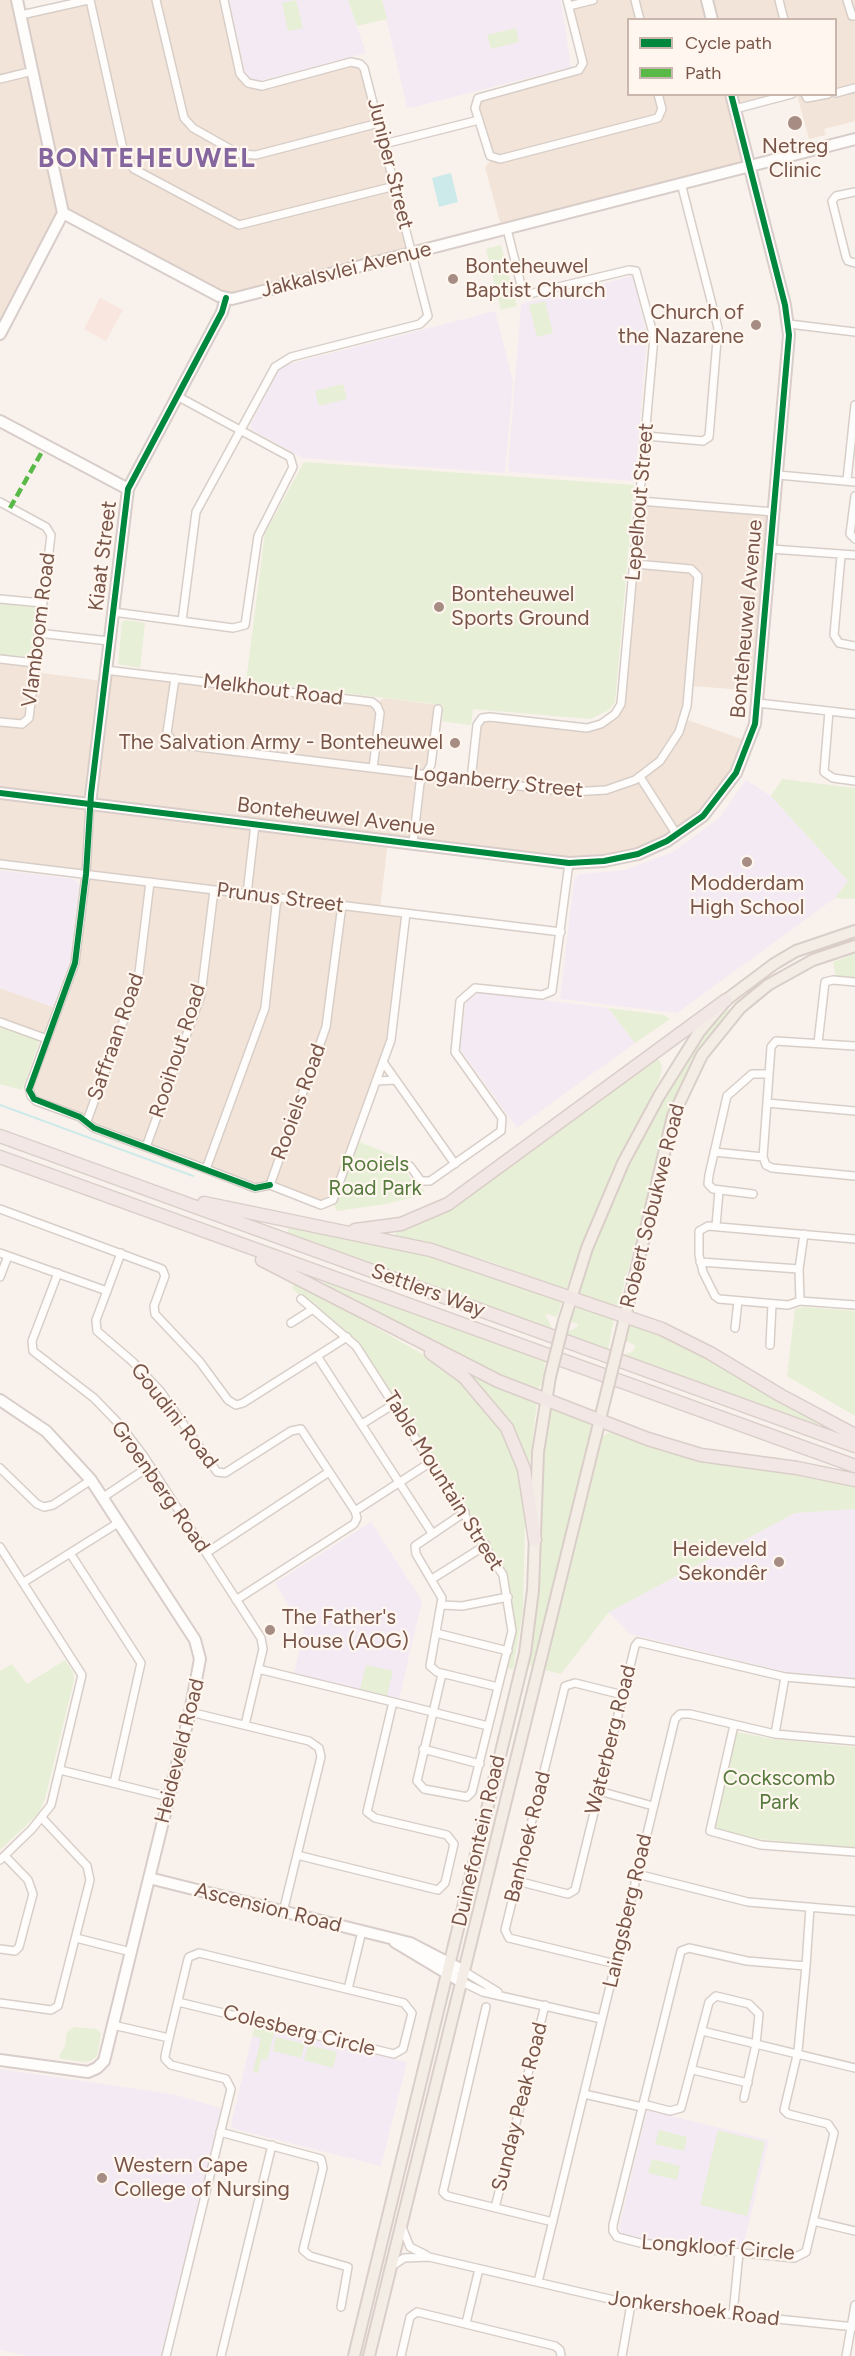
<!DOCTYPE html>
<html>
<head>
<meta charset="utf-8">
<style>
	body { margin:0 }
	#map { position:relative; width:855px; height:2356px; overflow:hidden; background:#f9f2ec; font-family:Figtree,sans-serif }
	canvas { display:block }
	.legend { position:absolute; left:627px; top:18px; width:210px; height:78px; box-sizing:border-box; background:#fff7ef; border:2px solid #c9b6ad; margin:0; padding:8px 10px; list-style:none; font-size:18px; color:#795549 }
	.legend li { display:flex; align-items:center; gap:12px; height:30px }
	.legend b { width:30px; border:2px solid #c9b6ad }
</style>
</head>
<body>
<div id="map">
<canvas width="855" height="2356"></canvas>
<ul class="legend">
<li><b style="height:8px;background:#00873e"></b>Cycle path</li>
<li><b style="height:8px;background:#58b947"></b>Path</li>
</ul>
</div>
<script>
const ctx = document.querySelector('canvas').getContext('2d');
ctx.lineJoin = 'round';
function fill(path, color) {
  ctx.fillStyle = color;
  ctx.fill(path, 'evenodd');
}
function poly(rows) {
  const path = new Path2D();
  for (const r of rows) {
    path.moveTo(r[0], r[1]);
    for (let i = 2; i < r.length; i += 2) path.lineTo(r[i], r[i + 1]);
  }
  return path;
}
function stroke(path, color, width, dash) {
  ctx.strokeStyle = color;
  ctx.lineWidth = width;
  ctx.lineCap = dash ? 'butt' : 'round';
  ctx.setLineDash(dash || []);
  ctx.stroke(path);
}
function drawText(font, color, halo, rows, align = 'center') {
  ctx.font = font + ' Figtree,sans-serif';
  ctx.lineWidth = 4.5;
  ctx.setLineDash([]);
  ctx.textBaseline = 'middle';
  ctx.strokeStyle = halo;
  ctx.fillStyle = color;
  for (const [text, x, y, turn = 0] of rows) {
    ctx.save();
    ctx.translate(x, y);
    ctx.rotate((+turn || 0) * Math.PI / 180);
    ctx.textAlign = isNaN(turn) ? turn : align;
    if (halo) ctx.strokeText(text, 0, 0);
    ctx.fillText(text, 0, 0);
    ctx.restore();
  }
}
const residential = poly([
	[0,0,17,0,20,15,90,0,224,0,242,77,258,86,351,62,360,64,413,253,229,298,64,212,0,333],
	[566,0,855,0,855,121,824,129,826,135,809,139,797,95,836,94,836,20,628,20,628,94,794,95,735,110,749,167,502,230,485,167,492,159,475,102,579,70,582,63],
	[641,502,773,512,758,691,691,686,685,719,750,742,719,797,665,842,601,861,388,840,380,909,406,912,391,1040,332,1200,326,1204,270,1185,260,1188,91,1125,36,1100,29,1093,47,1039,0,1022,0,988,58,1009,75,963,86,874,0,864,0,659,34,663,34,672,103,681,105,669,376,704,384,698,439,705,431,774,471,780,478,725,483,718,593,726,619,710]
]);
const commercial = poly([
	[100,298,123,310,106,341,84,329]
]);
const education = poly([
	[229,0,348,0,366,53,256,82,246,76],
	[382,0,561,0,571,67,410,108,407,107],
	[633,276,647,335,635,481,510,472,508,468,521,304],
	[495,311,513,381,505,473,303,458,252,430,250,425,278,371,285,365],
	[746,780,771,796,848,881,835,898,677,1013,560,999,574,879,579,874,625,870,673,852,719,818],
	[0,870,74,879,79,884,70,959,53,1007,0,988],
	[478,992,608,1008,635,1043,517,1128,460,1049,466,1002],
	[855,1509,855,1678,786,1672,630,1634,609,1612,795,1513],
	[371,1522,422,1601,399,1699,294,1673,304,1630,275,1583],
	[255,2025,407,2062,381,2166,234,2129,231,2124],
	[0,2069,172,2094,221,2108,161,2356,29,2356,0,2350],
	[647,2110,769,2140,743,2247,641,2238,622,2234,619,2228]
]);
const green = poly([
	[296,0,303,28,288,31,282,3],
	[348,0,382,0,387,19,357,26],
	[516,28,519,42,491,49,487,35],
	[501,245,517,306,501,310,486,249],
	[545,301,553,333,537,337,529,305],
	[343,384,347,399,319,406,315,391],
	[304,462,634,485,616,692,615,702,609,710,590,719,473,709,471,725,462,724,442,721,443,705,246,681,265,533],
	[0,601,38,608,34,654,30,658,0,656],
	[125,620,145,623,140,668,118,664,122,622],
	[782,779,855,788,855,899,835,898,848,881,771,796],
	[855,954,855,979,836,977,833,962],
	[728,1007,731,1012,693,1063,676,1099,618,1306,577,1294,590,1252,623,1174,657,1107,701,1039],
	[608,1008,664,1015,670,1019,635,1043],
	[0,1025,36,1039,39,1043,22,1090,0,1084],
	[656,1059,660,1061,662,1068,659,1081,613,1168,566,1289,482,1259,395,1236,397,1230,492,1178],
	[357,1141,399,1158,408,1170,407,1173,410,1178,414,1178,425,1191,414,1197,386,1204,337,1211,334,1205],
	[289,1226,432,1255,562,1301,557,1317,547,1314,546,1316,553,1330,287,1234],
	[327,1280,546,1360,541,1386,535,1389,486,1368,325,1284],
	[296,1282,438,1363,455,1375,499,1424,517,1465,525,1519,523,1611,513,1669,505,1668,514,1620,502,1567,358,1343,302,1298,292,1288],
	[804,1307,855,1311,855,1416,787,1376,795,1309],
	[577,1308,586,1308,614,1319,608,1350,564,1334,577,1327,578,1324,568,1321,572,1311],
	[630,1323,671,1337,819,1423,818,1425,623,1355,632,1352,636,1346,626,1341],
	[463,1369,537,1402,529,1468,500,1412],
	[553,1408,588,1422,592,1428,532,1666,526,1665,538,1592,540,1474,549,1409],
	[612,1431,855,1483,855,1509,795,1513,609,1612,561,1674,545,1670,603,1436],
	[65,1660,73,1672,74,1680,45,1799,38,1814,0,1850,0,1671,12,1664,27,1684],
	[366,1665,393,1671,387,1696,360,1689],
	[737,1732,772,1739,855,1747,855,1848,758,1839,717,1829,714,1823],
	[255,2025,275,2030,267,2060,261,2059,258,2073,253,2072,261,2038,252,2036],
	[74,2027,96,2029,101,2033,97,2056,92,2060,86,2062,61,2059,59,2056,65,2046,67,2032],
	[276,2037,305,2044,301,2058,273,2051],
	[308,2045,337,2052,333,2068,304,2060],
	[659,2130,687,2137,684,2151,655,2144],
	[718,2130,765,2142,747,2216,700,2205],
	[652,2159,680,2166,677,2180,648,2173]
]);
const water = poly([
	[451,173,458,202,439,207,432,178]
]);
const stream = poly([
	[0,1105,193,1176]
]);
const street = poly([
	[90,0,125,158,134,169,239,225,395,186],
	[156,0,184,118,193,128,239,154,256,155,379,123],
	[567,0,583,63,579,70,478,98,475,108,490,156,500,159,658,118,662,109,658,94],
	[635,0,640,20],
	[779,0,784,20],
	[847,0,852,16,855,16],
	[569,6,593,0],
	[21,15,88,0],
	[0,79,33,71],
	[836,93,855,88],
	[805,94,807,98,828,94],
	[735,109,792,94],
	[384,144,479,120],
	[855,192,836,196,832,201,846,257,848,261,855,263],
	[789,324,855,332],
	[646,436,703,441,709,437,718,328,681,183],
	[778,475,855,482],
	[847,480,855,405],
	[855,496,850,534,855,539],
	[640,501,774,512],
	[0,502,46,527,51,535,29,718,22,724,0,722],
	[771,549,855,555],
	[841,556,834,635,839,643,855,646],
	[0,599,42,603],
	[113,612,233,628,245,625,258,536,293,467,290,457,177,396],
	[182,621,196,512,275,367,291,357,420,324,428,316,364,68,360,64,351,62,262,86,248,83,240,74,224,0],
	[38,633,109,641],
	[0,659,35,663],
	[105,670,372,702,377,706,380,713,373,768],
	[175,678,167,733,174,744,569,792,606,790,635,780,660,761,679,732,687,706,698,576,691,569,635,564],
	[758,703,855,714],
	[829,711,824,772,833,778,855,781],
	[640,777,677,835],
	[471,780,477,725,482,718,490,717,587,728,601,724,615,714,621,704,654,337,636,271,629,270,529,294,522,289,507,229],
	[90,804,86,874,75,963,29,1087,31,1096,36,1101,80,1117,94,1128,206,1169,255,1188,270,1185],
	[413,843,420,783,431,765,438,709],
	[0,864,561,932],
	[247,894,255,824],
	[0,1022,47,1039],
	[818,1043,825,982,833,980,855,982],
	[855,1046,776,1041,771,1047,763,1157,766,1165,772,1168,855,1176],
	[383,1062,455,1164],
	[376,1081,395,1080],
	[767,1103,855,1111],
	[87,1121,138,981,150,882],
	[146,1147,201,995,214,890],
	[714,1152,763,1157],
	[410,1166,421,1181,430,1181,501,1131,502,1118,455,1052,460,1001,475,988,542,995,552,991,569,863],
	[206,1169,265,1008,277,897],
	[270,1185,321,1205,333,1200,391,1040,406,913],
	[270,1185,326,1027,342,905],
	[753,1194,713,1189,708,1184,709,1175,727,1096,752,1074,769,1074],
	[0,1209,162,1269,165,1276,154,1306,155,1314,200,1362,228,1400,236,1405,243,1403,347,1337],
	[716,1226,719,1191],
	[855,1239,708,1226,699,1231,699,1255,703,1272,715,1296,719,1299,788,1305,800,1301,855,1305],
	[0,1253,107,1291,121,1253],
	[700,1262,799,1269],
	[58,1273,32,1341,33,1351,94,1398,121,1426,143,1455,261,1638,263,1649,245,1725],
	[0,1277,8,1256],
	[107,1291,96,1320,97,1331,133,1362,161,1392,217,1472,225,1473,291,1431,301,1429,355,1511,357,1518,354,1524,236,1600],
	[301,1299,356,1346,503,1575,512,1631,472,1792,467,1797,424,1789,417,1781,442,1674],
	[800,1301,799,1269,804,1234],
	[291,1323,313,1309],
	[735,1328,738,1301],
	[770,1345,772,1304],
	[317,1356,432,1533],
	[362,1424,394,1404],
	[0,1468,37,1504,44,1507,53,1505,91,1480],
	[102,1498,150,1466],
	[355,1511,431,1462],
	[465,1512,415,1546,416,1554,442,1598,430,1666,437,1672,498,1687],
	[0,1547,82,1675,51,1805,32,1829,0,1860],
	[70,1553,141,1663,114,1783],
	[206,1553,329,1472],
	[432,1579,486,1545],
	[24,1582,118,1523],
	[442,1605,462,1606,508,1597],
	[436,1633,508,1651],
	[258,1669,393,1702,367,1812,375,1818,447,1835,454,1844,445,1883,438,1890,297,1855],
	[393,1702,488,1726],
	[190,1712,309,1741,319,1748,321,1757,283,1912],
	[734,1725,710,1831,761,1845,855,1852],
	[775,1734,785,1677],
	[423,1749,480,1764],
	[60,1770,169,1797],
	[599,1791,653,1806],
	[637,1874,748,1902,855,1911],
	[517,1881,568,1894,575,1890,635,1646,638,1642,785,1677,855,1683],
	[76,1938,131,1952],
	[0,1949,15,1951,19,1947,33,1894,28,1880,5,1856],
	[616,1964,509,1938,505,1930,565,1686,575,1683,623,1695],
	[806,1966,747,1961,689,1948,681,1951,613,2225,613,2231,617,2237,640,2243,794,2258,806,2252,834,2133,828,2124,788,2114,784,2110,798,2051,806,1966,810,1907],
	[462,1970,498,1992],
	[460,1981,483,1992,602,2019],
	[348,1989,362,1931],
	[0,2003,51,2010,58,2006,90,1880,87,1866,42,1818],
	[486,2007,443,2192,447,2196,553,2222],
	[113,2025,169,2038],
	[702,2031,855,2068],
	[693,2070,748,2083],
	[584,2094,642,2107],
	[643,2104,670,2111,681,2108,709,2002,716,1996,749,2004,759,2014,756,2044,744,2098],
	[220,2132,321,2159,323,2168,303,2250,310,2256,348,2267,341,2307],
	[495,2208,545,2005],
	[813,2221,855,2231],
	[402,2227,410,2247,426,2255],
	[392,2266,404,2258,429,2257,631,2304,855,2327],
	[538,2282,675,1719,680,1714,690,1714,775,1734,855,1741],
	[733,2314,739,2253],
	[466,2323,479,2269],
	[166,2356,231,2089,226,2079,171,2065,165,2059,165,2056,169,2038,188,1959,189,1957,199,1953,404,2003,412,2013,403,2049,394,2054,178,2002],
	[221,2356,272,2145],
	[401,2356,410,2317,417,2312,555,2346,560,2350,561,2356],
	[622,2356,631,2304],
	[846,2356,855,2305]
]);
const secondary = poly([
	[17,0,63,213],
	[707,0,712,20],
	[63,213,219,296,232,299,855,139],
	[0,334,63,213],
	[0,421,128,489],
	[0,793,569,863,604,861,638,854,667,841,703,816,736,773,755,724,789,335,785,305,731,94],
	[90,804,128,489,222,312,226,298],
	[0,1400,46,1431,91,1480,195,1640,200,1659,190,1712,104,2061,97,2068,88,2072,0,2060],
	[149,1878,410,1943,462,1970],
	[395,1942,460,1981]
]);
const primary = poly([
	[564,1321,587,1248,623,1163,659,1096,699,1032,726,1000,774,964,796,951,855,931],
	[620,1338,673,1116,702,1055,740,1008,768,985,813,960,855,946],
	[354,2356,525,1653,533,1590,538,1452,550,1377],
	[369,2356,606,1395]
]);
const highway = poly([
	[0,1136,855,1446],
	[0,1157,855,1466],
	[204,1203,431,1250,662,1329,710,1353,780,1395,855,1435],
	[355,1230,401,1224,448,1204,726,1000],
	[262,1260,498,1381,648,1439,701,1455,797,1468,855,1480],
	[431,1353,464,1377,507,1428,524,1469,535,1540]
]);
const primaryBridge = poly([
	[550,1377,564,1321],
	[606,1395,620,1338]
]);
const quiet = poly([
	[10,508,43,450]
]);
const cycleway = poly([
	[226,298,222,312,128,489,91,794,86,874,75,963,29,1090,34,1099,80,1117,94,1128,255,1188,270,1185],
	[0,793,569,863,604,861,638,854,667,841,703,816,736,773,755,724,789,335,785,305,731,94]
]);
const markers = [
	[795,123,8,"#a68c82"],
	[453,279,6,"#a68c82"],
	[756,325,6,"#a68c82"],
	[439,607,6,"#a68c82"],
	[455,743,6,"#a68c82"],
	[747,862,6,"#a68c82"],
	[779,1562,6,"#a68c82"],
	[270,1630,6,"#a68c82"],
	[102,2178,6,"#a68c82"]
];
const poiNames = [
	["Netreg",795,147,"center"],
	["Clinic",795,171,"center"],
	["Bonteheuwel",465,267],
	["Baptist Church",465,291],
	["Church of",744,313,"right"],
	["the Nazarene",744,337,"right"],
	["Bonteheuwel",451,595],
	["Sports Ground",451,619],
	["The Salvation Army - Bonteheuwel",443,743,"right"],
	["Modderdam",747,884,"center"],
	["High School",747,908,"center"],
	["Heideveld",767,1550,"right"],
	["Sekondêr",767,1574,"right"],
	["The Father's",282,1618],
	["House (AOG)",282,1642],
	["Western Cape",114,2166],
	["College of Nursing",114,2190]
];
const streetNames = [
	["Juniper Street",390,164,76],
	["Jakkalsvlei Avenue",346,270,-14],
	["Lepelhout Street",640,502,-85],
	["Kiaat Street",103,556,-83],
	["Bonteheuwel Avenue",747,619,-85],
	["Vlamboom Road",39,630,-83],
	["Melkhout Road",273,690,7],
	["Loganberry Street",498,782,6],
	["Bonteheuwel Avenue",336,817,7],
	["Prunus Street",280,898,7],
	["Saffraan Road",116,1037,-71],
	["Rooihout Road",178,1051,-72],
	["Rooiels Road",299,1102,-70],
	["Robert Sobukwe Road",653,1206,-76],
	["Settlers Way",428,1291,20],
	["Goudini Road",174,1416,52],
	["Table Mountain Street",443,1481,58],
	["Groenberg Road",160,1487,55],
	["Waterberg Road",611,1740,-76],
	["Heideveld Road",180,1751,-76],
	["Banhoek Road",528,1837,-76],
	["Duinefontein Road",479,1841,-77],
	["Ascension Road",268,1908,14],
	["Laingsberg Road",628,1911,-77],
	["Colesberg Circle",299,2031,14],
	["Sunday Peak Road",520,2107,-76],
	["Longkloof Circle",718,2248,4],
	["Jonkershoek Road",694,2309,7]
];
const parkNames = [
	["Rooiels",375,1165],
	["Road Park",375,1189],
	["Cockscomb",779,1779],
	["Park",779,1803]
];
const districtNames = [
	["BONTEHEUWEL",147,159]
];
fill(residential, '#f2e4d9');
fill(commercial, '#f9e6df');
fill(education, '#f4eaf4');
fill(green, '#e7efd6');
fill(water, '#cdeaea');
stroke(stream, '#cdeaea', 2);
stroke(street, '#d8cec8', 10);
stroke(secondary, '#d8cdc8', 14);
stroke(primary, '#dacec9', 14);
stroke(highway, '#dacec9', 15);
stroke(street, '#fefdfc', 7);
stroke(secondary, '#fefdfc', 10);
stroke(primary, '#f3ede6', 10);
stroke(highway, '#f2e7e4', 12);
stroke(primaryBridge, '#dacec9', 14, []);
stroke(primaryBridge, '#f3ede6', 10);
stroke(quiet, '#58b947', 4.5, [9, 4.5]);
stroke(cycleway, '#00873e', 6);
for (const [x, y, r, color] of markers) {
  const dot = new Path2D();
  dot.arc(x, y, r, 0, 2 * Math.PI);
  ctx.fillStyle = color;
  ctx.fill(dot);
  stroke(dot, '#fff7ef', 2);
}
drawText('21px', '#795549', '#fff7ef', poiNames, 'left');
drawText('21px', '#795549', '#fff7ef', streetNames);
drawText('21px', '#567a3d', '#fff7ef', parkNames);
ctx.letterSpacing = '1.5px';
drawText('bold 27px', '#84659d', '#fff7ef', districtNames);
ctx.letterSpacing = '0px';
</script>
</body>
</html>
